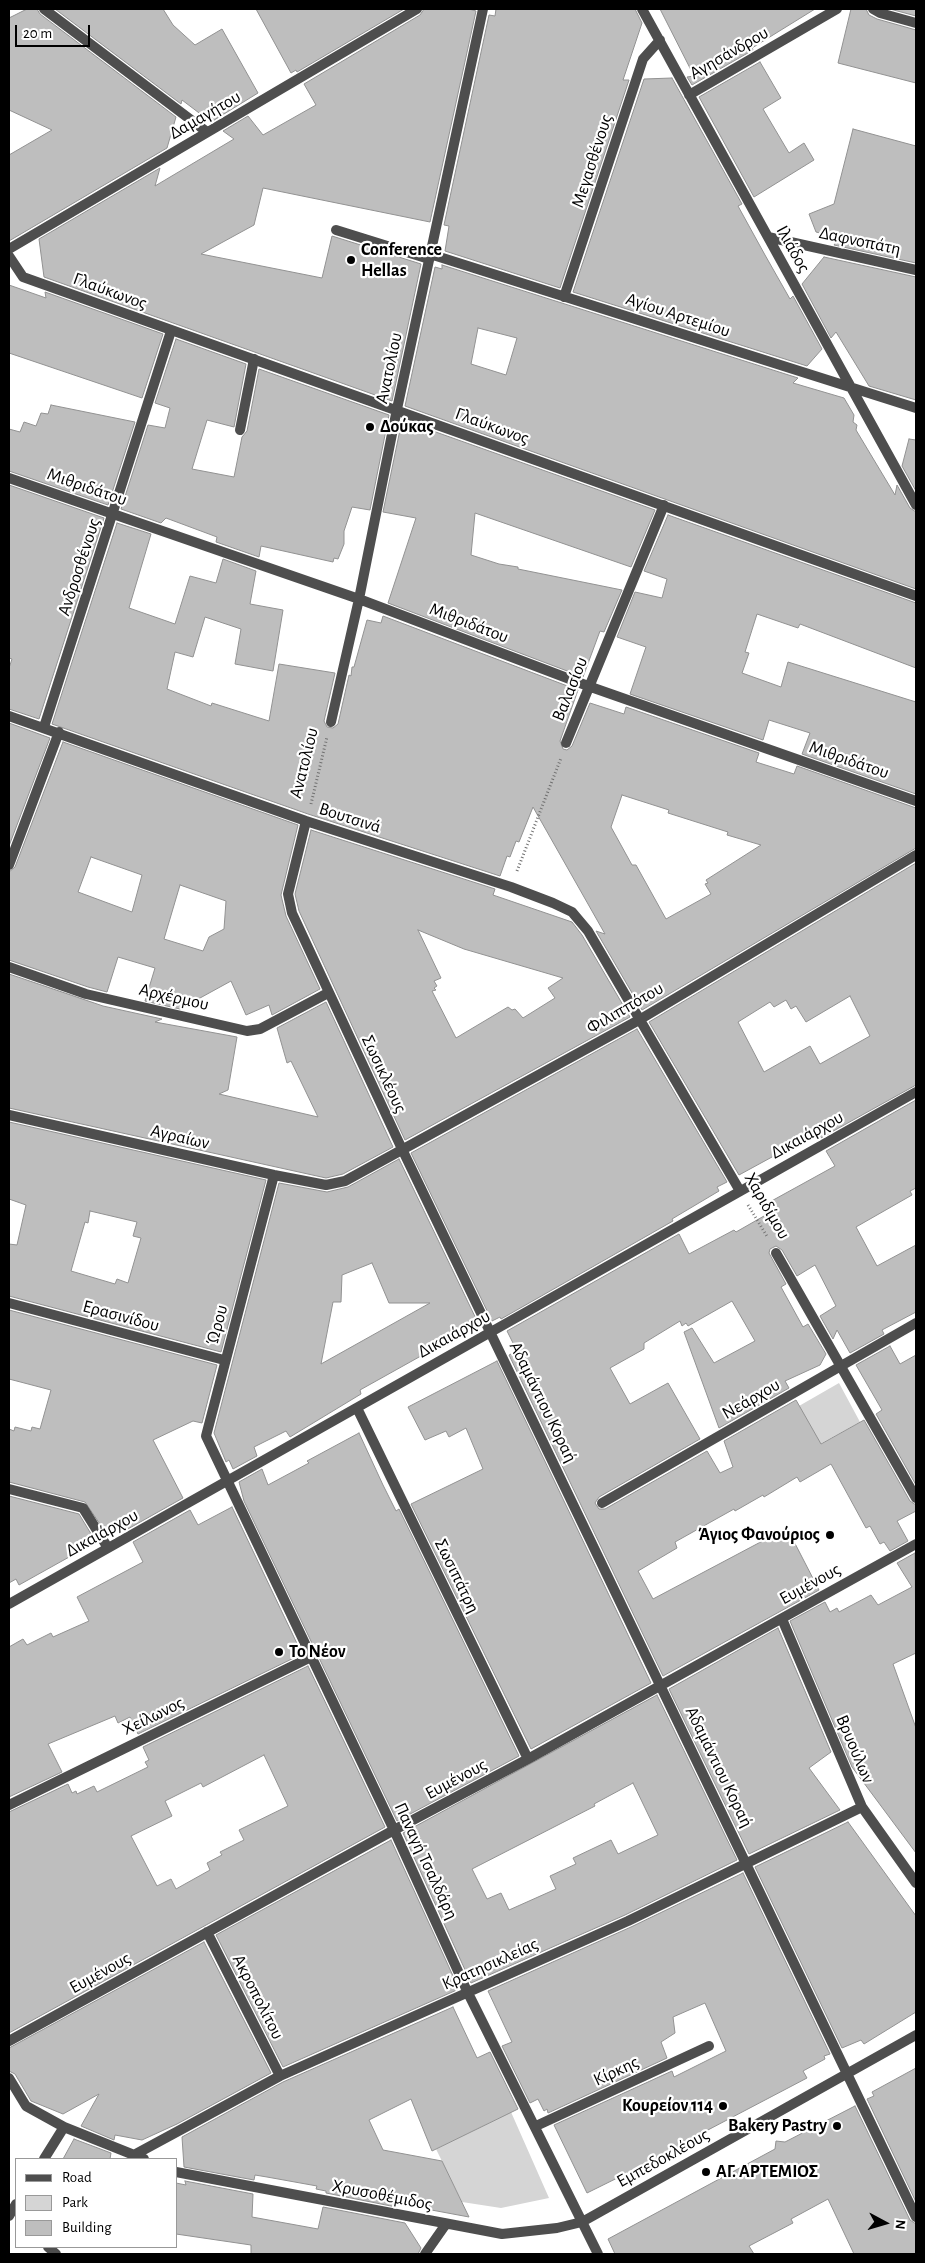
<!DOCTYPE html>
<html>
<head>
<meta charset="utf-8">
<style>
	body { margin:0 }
	#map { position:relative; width:925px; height:2263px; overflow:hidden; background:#fff; font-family:"Alegreya Sans",sans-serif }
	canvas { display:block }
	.frame { position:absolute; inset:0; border:10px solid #000; pointer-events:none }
	.legend { position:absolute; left:15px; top:2158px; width:162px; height:90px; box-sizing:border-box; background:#fff; border:1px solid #999; margin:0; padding:6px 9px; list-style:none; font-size:15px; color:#000 }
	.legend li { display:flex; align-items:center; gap:10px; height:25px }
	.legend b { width:25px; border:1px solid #999 }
	.north { position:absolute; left:860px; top:2198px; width:50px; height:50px; -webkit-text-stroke:4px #fff; paint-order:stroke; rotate:96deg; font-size:14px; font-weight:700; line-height:20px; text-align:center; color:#000 }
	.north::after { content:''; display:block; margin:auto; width:18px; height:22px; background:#000; clip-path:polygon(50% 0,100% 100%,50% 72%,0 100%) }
	.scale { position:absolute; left:15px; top:25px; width:75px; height:22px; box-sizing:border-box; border:2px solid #000; border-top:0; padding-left:6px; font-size:15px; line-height:18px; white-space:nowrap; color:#000; -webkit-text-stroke:4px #fff; paint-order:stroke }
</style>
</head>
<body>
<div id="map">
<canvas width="925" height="2263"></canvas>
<div class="frame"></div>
<ul class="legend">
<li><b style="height:6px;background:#4e4e4e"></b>Road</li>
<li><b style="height:14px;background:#d5d5d5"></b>Park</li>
<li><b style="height:14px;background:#bebebe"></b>Building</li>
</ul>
<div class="north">N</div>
<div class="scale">20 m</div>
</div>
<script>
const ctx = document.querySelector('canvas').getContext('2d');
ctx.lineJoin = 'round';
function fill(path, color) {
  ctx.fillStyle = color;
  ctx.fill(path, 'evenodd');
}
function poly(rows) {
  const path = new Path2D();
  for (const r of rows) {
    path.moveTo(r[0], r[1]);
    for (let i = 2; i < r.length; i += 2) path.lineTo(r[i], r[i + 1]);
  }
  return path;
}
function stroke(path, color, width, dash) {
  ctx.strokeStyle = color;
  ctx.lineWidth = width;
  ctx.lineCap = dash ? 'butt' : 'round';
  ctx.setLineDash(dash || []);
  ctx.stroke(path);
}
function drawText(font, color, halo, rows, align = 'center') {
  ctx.font = font + ' "Alegreya Sans",sans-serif';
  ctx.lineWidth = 4.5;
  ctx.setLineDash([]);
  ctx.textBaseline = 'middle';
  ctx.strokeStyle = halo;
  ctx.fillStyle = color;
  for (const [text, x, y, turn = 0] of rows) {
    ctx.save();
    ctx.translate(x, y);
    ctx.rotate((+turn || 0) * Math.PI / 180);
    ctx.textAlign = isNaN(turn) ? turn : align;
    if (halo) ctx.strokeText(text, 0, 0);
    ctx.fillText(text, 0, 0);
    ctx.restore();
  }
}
const green = poly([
	[839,1383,860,1422,820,1444,799,1406],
	[511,2112,549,2198,501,2208,462,2202,436,2149]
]);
const building = poly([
	[27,9,37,9,40,14,176,117,167,148,9,241,9,155,52,130,9,110,9,18,27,9],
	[55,9,163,9,173,25,195,45,222,29,258,93,211,122,182,100,181,104,55,9],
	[256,9,404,9,297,72,296,70,291,73,256,9],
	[424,9,469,9,476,11,430,222,263,188,254,225,201,254,322,278,332,236,421,264,392,401,44,277,39,239,160,168,155,186,234,139,223,131,248,116,263,135,316,105,304,84,420,15,424,9],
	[496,9,635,9,642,23,623,80,629,80,560,288,445,251,449,226,444,225,489,15,495,16,496,9],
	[660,9,815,9,752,48,753,50,692,85,687,77,694,76,660,9],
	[851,9,866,9,869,15,877,19,916,30,916,83,838,63,851,9],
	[890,9,916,9,916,16,890,9],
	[760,62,781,98,763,109,789,153,804,143,814,160,754,197,699,97,760,62],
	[672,78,742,204,738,206,765,255,790,299,793,296,822,349,807,366,573,292,644,79,672,78],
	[853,129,916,146,916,263,834,245,839,238,816,232,809,214,834,204,853,129],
	[824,257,916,277,916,400,869,386,836,332,831,338,802,284,824,257],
	[442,265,798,378,793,383,844,398,854,415,853,422,857,425,856,430,895,495,897,485,910,508,916,512,916,589,405,406,435,267,442,269,442,265],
	[478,328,517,338,506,375,471,364,478,328],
	[9,285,46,298,45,292,163,334,142,398,9,353,9,285],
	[176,339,246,364,234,427,207,420,192,469,234,477,242,437,247,431,259,369,389,415,370,510,352,507,344,531,344,544,338,559,334,558,333,562,261,546,259,557,216,542,217,537,166,518,161,523,121,509,148,425,165,428,170,408,155,403,176,339],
	[51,405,135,422,108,505,9,471,9,429,20,432,24,422,36,426,41,413,48,414,51,405],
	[402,420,655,510,631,567,475,513,471,555,499,564,518,567,518,569,622,590,604,632,600,631,583,677,388,603,416,518,383,512,402,420],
	[909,439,916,440,916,491,902,466,909,439],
	[9,485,104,518,39,719,9,709,9,668,12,659,9,658,9,485],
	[668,515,916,603,916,668,800,624,798,628,757,614,745,652,749,653,742,673,781,687,788,662,916,702,916,794,802,754,810,733,769,720,763,740,630,694,646,647,617,637,635,592,662,598,667,579,644,571,668,515],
	[117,523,151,534,129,608,175,624,190,576,216,583,223,559,256,571,250,604,283,610,273,671,235,664,241,629,205,617,193,657,175,652,167,689,211,706,212,703,269,721,279,664,335,673,324,721,327,727,333,728,338,724,349,675,351,676,352,667,354,667,367,620,381,623,383,616,578,690,560,741,563,749,567,750,572,746,590,703,624,714,626,707,759,753,756,762,794,774,797,766,916,808,916,848,642,1010,596,931,605,934,533,807,519,842,516,841,510,857,507,856,500,876,308,814,52,724,117,523],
	[622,795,669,810,668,813,728,832,727,835,761,845,706,880,708,883,705,884,711,894,666,919,636,865,632,865,611,827,622,795],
	[9,723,50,738,9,846,9,723],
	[63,742,298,825,281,895,286,916,320,989,272,1015,269,1005,246,1015,231,981,180,1009,145,1001,155,968,118,957,107,992,88,987,9,960,9,872,15,867,63,742],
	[91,857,142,875,132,912,78,892,91,857],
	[180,885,226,901,224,929,209,937,203,951,164,939,180,885],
	[311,830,495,889,493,895,572,922,582,935,630,1017,405,1140,299,911,295,894,311,830],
	[418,930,464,949,563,978,548,988,555,998,523,1018,515,1009,512,1010,508,1007,456,1038,432,991,436,990,434,988,437,986,434,981,441,978,418,930],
	[916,863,916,1085,819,1139,816,1133,739,1175,649,1022,916,863],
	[850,996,870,1036,820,1064,810,1046,764,1072,738,1022,770,1002,774,1007,786,1000,791,1009,796,1006,806,1022,850,996],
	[9,974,103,1006,162,1019,155,1022,237,1037,228,1090,219,1094,318,1117,291,1061,287,1063,277,1028,326,1002,393,1147,343,1174,326,1178,9,1108,9,974],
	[637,1029,727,1182,717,1187,719,1191,672,1219,673,1221,501,1319,500,1317,492,1321,411,1153,637,1029],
	[916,1100,916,1188,910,1191,912,1195,856,1227,877,1266,916,1245,916,1312,882,1330,884,1334,850,1353,837,1330,833,1339,820,1316,836,1306,815,1265,797,1276,782,1250,776,1246,770,1249,769,1253,786,1284,781,1287,803,1327,808,1324,826,1354,820,1365,785,1381,789,1388,719,1428,684,1332,692,1328,714,1363,755,1341,732,1301,688,1326,686,1323,682,1326,680,1321,644,1343,644,1349,610,1368,630,1404,668,1383,700,1439,599,1497,595,1503,599,1509,605,1509,707,1451,720,1473,733,1467,724,1441,796,1400,821,1444,864,1420,910,1501,916,1505,916,1511,897,1521,908,1541,890,1551,884,1542,880,1544,870,1526,866,1528,831,1464,800,1482,797,1477,764,1497,763,1495,735,1511,734,1509,675,1542,677,1548,638,1571,653,1599,787,1528,819,1590,663,1676,509,1355,517,1351,507,1331,679,1234,689,1254,734,1230,736,1232,771,1212,766,1204,835,1166,826,1151,916,1100],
	[9,1122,266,1180,221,1352,9,1296,9,1244,17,1245,26,1205,9,1199,9,1122],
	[90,1211,137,1222,133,1236,141,1238,128,1283,117,1279,115,1284,71,1271,85,1222,88,1223,90,1211],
	[399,1159,480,1327,438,1350,437,1347,360,1390,361,1394,290,1437,286,1431,254,1447,257,1456,233,1469,229,1460,226,1462,214,1433,279,1183,327,1192,348,1187,399,1159],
	[372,1263,389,1303,430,1303,321,1364,333,1302,341,1302,342,1275,372,1263],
	[9,1310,217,1365,202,1423,193,1421,153,1440,183,1498,126,1530,125,1528,108,1536,85,1502,9,1482,9,1429,14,1431,15,1427,31,1431,32,1427,40,1429,51,1390,9,1379,9,1310],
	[890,1346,900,1364,916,1355,916,1485,876,1414,882,1410,856,1365,890,1346],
	[497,1361,651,1683,531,1749,411,1504,483,1469,466,1428,449,1437,446,1431,425,1440,408,1407,497,1361],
	[359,1433,383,1485,396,1511,399,1509,519,1756,397,1821,244,1501,239,1482,262,1469,268,1485,309,1463,307,1461,359,1433],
	[9,1496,79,1514,96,1542,19,1585,16,1579,9,1583,9,1496],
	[232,1507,302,1654,138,1734,130,1717,118,1723,115,1716,48,1744,62,1772,9,1797,9,1647,23,1639,27,1645,51,1633,53,1637,89,1621,77,1597,143,1562,133,1542,190,1510,198,1525,232,1507],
	[915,1553,916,1653,893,1664,916,1728,916,1853,852,1767,790,1621,825,1602,830,1612,837,1608,839,1612,871,1595,878,1605,912,1587,897,1563,915,1553],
	[778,1628,831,1752,809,1768,840,1810,749,1854,669,1689,778,1628],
	[308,1666,385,1827,9,2033,9,1812,68,1784,72,1793,76,1791,77,1794,94,1786,97,1792,148,1767,145,1762,149,1760,143,1747,308,1666],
	[264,1755,288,1806,239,1830,244,1840,220,1852,222,1855,207,1863,210,1870,176,1889,171,1879,157,1886,131,1836,172,1816,165,1801,201,1783,203,1787,264,1755],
	[657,1695,737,1860,625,1915,471,1983,403,1833,657,1695],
	[633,1783,658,1835,618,1854,611,1840,573,1858,576,1864,550,1876,556,1889,509,1910,501,1893,487,1899,472,1869,595,1806,594,1804,633,1783],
	[848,1822,916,1916,916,2012,864,2044,861,2040,842,2048,755,1867,848,1822],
	[391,1840,459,1989,283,2067,216,1935,391,1840],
	[743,1873,830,2054,824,2056,825,2059,803,2071,807,2078,685,2142,686,2144,587,2193,554,2125,672,2071,674,2077,726,2051,705,2003,673,2017,675,2033,661,2042,667,2058,548,2113,547,2109,544,2111,538,2099,530,2103,502,2046,512,2042,488,1991,631,1927,743,1873],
	[204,1942,271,2073,177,2124,142,2140,115,2135,114,2140,81,2126,99,2094,63,2114,31,2101,15,2074,9,2071,9,2048,204,1942],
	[453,2007,477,2058,490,2052,518,2109,432,2151,411,2099,369,2120,383,2150,442,2161,469,2217,394,2203,396,2207,326,2193,326,2191,316,2189,317,2186,267,2177,255,2175,254,2180,184,2167,182,2137,283,2082,453,2007],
	[916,2068,916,2202,867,2099,874,2096,872,2092,916,2068],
	[855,2106,910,2220,916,2224,916,2254,854,2254,828,2199,791,2219,793,2223,749,2246,754,2254,615,2254,608,2239,775,2149,776,2141,785,2142,855,2106],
	[74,2139,111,2153,110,2159,63,2159,74,2139],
	[185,2181,253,2194,252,2217,318,2229,323,2207,405,2223,421,2248,418,2254,251,2254,251,2245,176,2234,176,2183,186,2185,185,2181]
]);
const path = poly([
	[311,804,327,737],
	[517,871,561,758],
	[748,1205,768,1238]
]);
const lane = poly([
	[336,230,429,259],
	[240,430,254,359]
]);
const street = poly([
	[44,9,207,132],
	[642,9,916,505],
	[873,9,880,13,916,23],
	[689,95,837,9],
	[768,237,916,270],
	[9,249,417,9],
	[430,254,916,408],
	[9,256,23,277,916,596],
	[564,297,643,59,660,40],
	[9,478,359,599,588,686,916,801],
	[9,716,306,821,511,887,553,903,572,912,588,931,740,1191],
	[331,722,359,599,397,409,483,9],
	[44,727,171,331],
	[566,743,664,505],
	[306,821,288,894,292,913,402,1149,916,2217],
	[9,865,59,732],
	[9,967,86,994,247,1031,260,1029,328,993],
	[9,1115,274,1175,326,1185,345,1181,639,1020,916,855],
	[274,1175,206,1436,394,1830,467,1991,598,2254],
	[776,1253,916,1498],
	[9,1303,224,1360],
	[357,1408,528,1759],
	[9,1489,83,1508,108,1548],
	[602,1503,916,1323],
	[9,1604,916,1092],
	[782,1619,862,1807,916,1883],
	[9,1805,311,1657],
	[207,1932,280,2076],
	[9,2041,394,1830,528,1759,916,1544],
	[9,2078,26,2106,64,2127,144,2159],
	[536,2126,709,2046],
	[134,2155,280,2076,628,1921,862,1807],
	[44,2159,64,2127],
	[176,2172,502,2234,557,2228,582,2222,916,2035],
	[9,2216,16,2204],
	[48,2247,56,2254],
	[425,2254,446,2224]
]);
const markers = [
	[351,260,5,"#000"],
	[370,427,5,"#000"],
	[830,1535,5,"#000"],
	[279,1652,5,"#000"],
	[723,2106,5,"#000"],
	[837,2126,5,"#000"],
	[706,2172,5,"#000"]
];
const streetNames = [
	["Αγησάνδρου",729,53,-30],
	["Δαμαγήτου",205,115,-30],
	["Μεγασθένους",592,161,-72],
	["Δαφνοπάτη",860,241,12],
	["Ιλιάδος",793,249,61],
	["Γλαύκωνος",110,291,20],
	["Αγίου Αρτεμίου",678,315,18],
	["Ανατολίου",389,368,-78],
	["Γλαύκωνος",492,426,20],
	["Μιθριδάτου",87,487,19],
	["Ανδροσθένους",79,567,-72],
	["Μιθριδάτου",469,623,21],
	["Βαλασίου",570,689,-68],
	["Μιθριδάτου",849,760,19],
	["Ανατολίου",304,763,-76],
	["Βουτσινά",350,818,18],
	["Αρχέρμου",174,997,13],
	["Φιλιππότου",625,1008,-30],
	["Σωσικλέους",384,1074,65],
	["Δικαιάρχου",807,1135,-29],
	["Αγραίων",180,1137,13],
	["Χαριδίμου",767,1206,60],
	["Ερασινίδου",121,1316,15],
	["Ώρου",217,1325,-75],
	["Δικαιάρχου",454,1334,-29],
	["Νεάρχου",751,1399,-30],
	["Αδαμάντιου Κοραή",543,1402,64],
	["Δικαιάρχου",102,1533,-29],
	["Σωσιπάτρη",457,1576,64],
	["Ευμένους",810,1584,-29],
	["Χείλωνος",153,1716,-26],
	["Βρυούλων",855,1749,67],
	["Αδαμάντιου Κοραή",719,1767,64],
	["Ευμένους",456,1779,-28],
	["Παναγή Τσαλδάρη",426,1861,65],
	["Κρατησικλείας",490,1964,-24],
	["Ευμένους",100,1973,-29],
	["Ακροπολίτου",258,1997,63],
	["Κίρκης",616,2071,-25],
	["Εμπεδοκλέους",663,2158,-29],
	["Χρυσοθέμιδος",382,2195,11]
];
const poiNames = [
	["Conference",361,250],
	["Hellas",361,271],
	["Δούκας",380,427],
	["Άγιος Φανούριος",820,1535,"right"],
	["Το Νέον",289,1652],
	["Κουρείον 114",713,2106,"right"],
	["Bakery Pastry",827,2126,"right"],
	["ΑΓ. ΑΡΤΕΜΙΟΣ",716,2172]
];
fill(green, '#d5d5d5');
fill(building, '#bebebe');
stroke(building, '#929292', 1);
stroke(path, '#707070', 3, [1, 2.5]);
stroke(lane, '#4e4e4e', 10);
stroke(street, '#4e4e4e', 10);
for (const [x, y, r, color] of markers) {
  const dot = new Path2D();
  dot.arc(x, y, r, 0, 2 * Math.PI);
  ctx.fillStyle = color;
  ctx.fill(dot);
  stroke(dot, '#fff', 2);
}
drawText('18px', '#000', '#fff', streetNames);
drawText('bold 18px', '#000', '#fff', poiNames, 'left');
</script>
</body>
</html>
